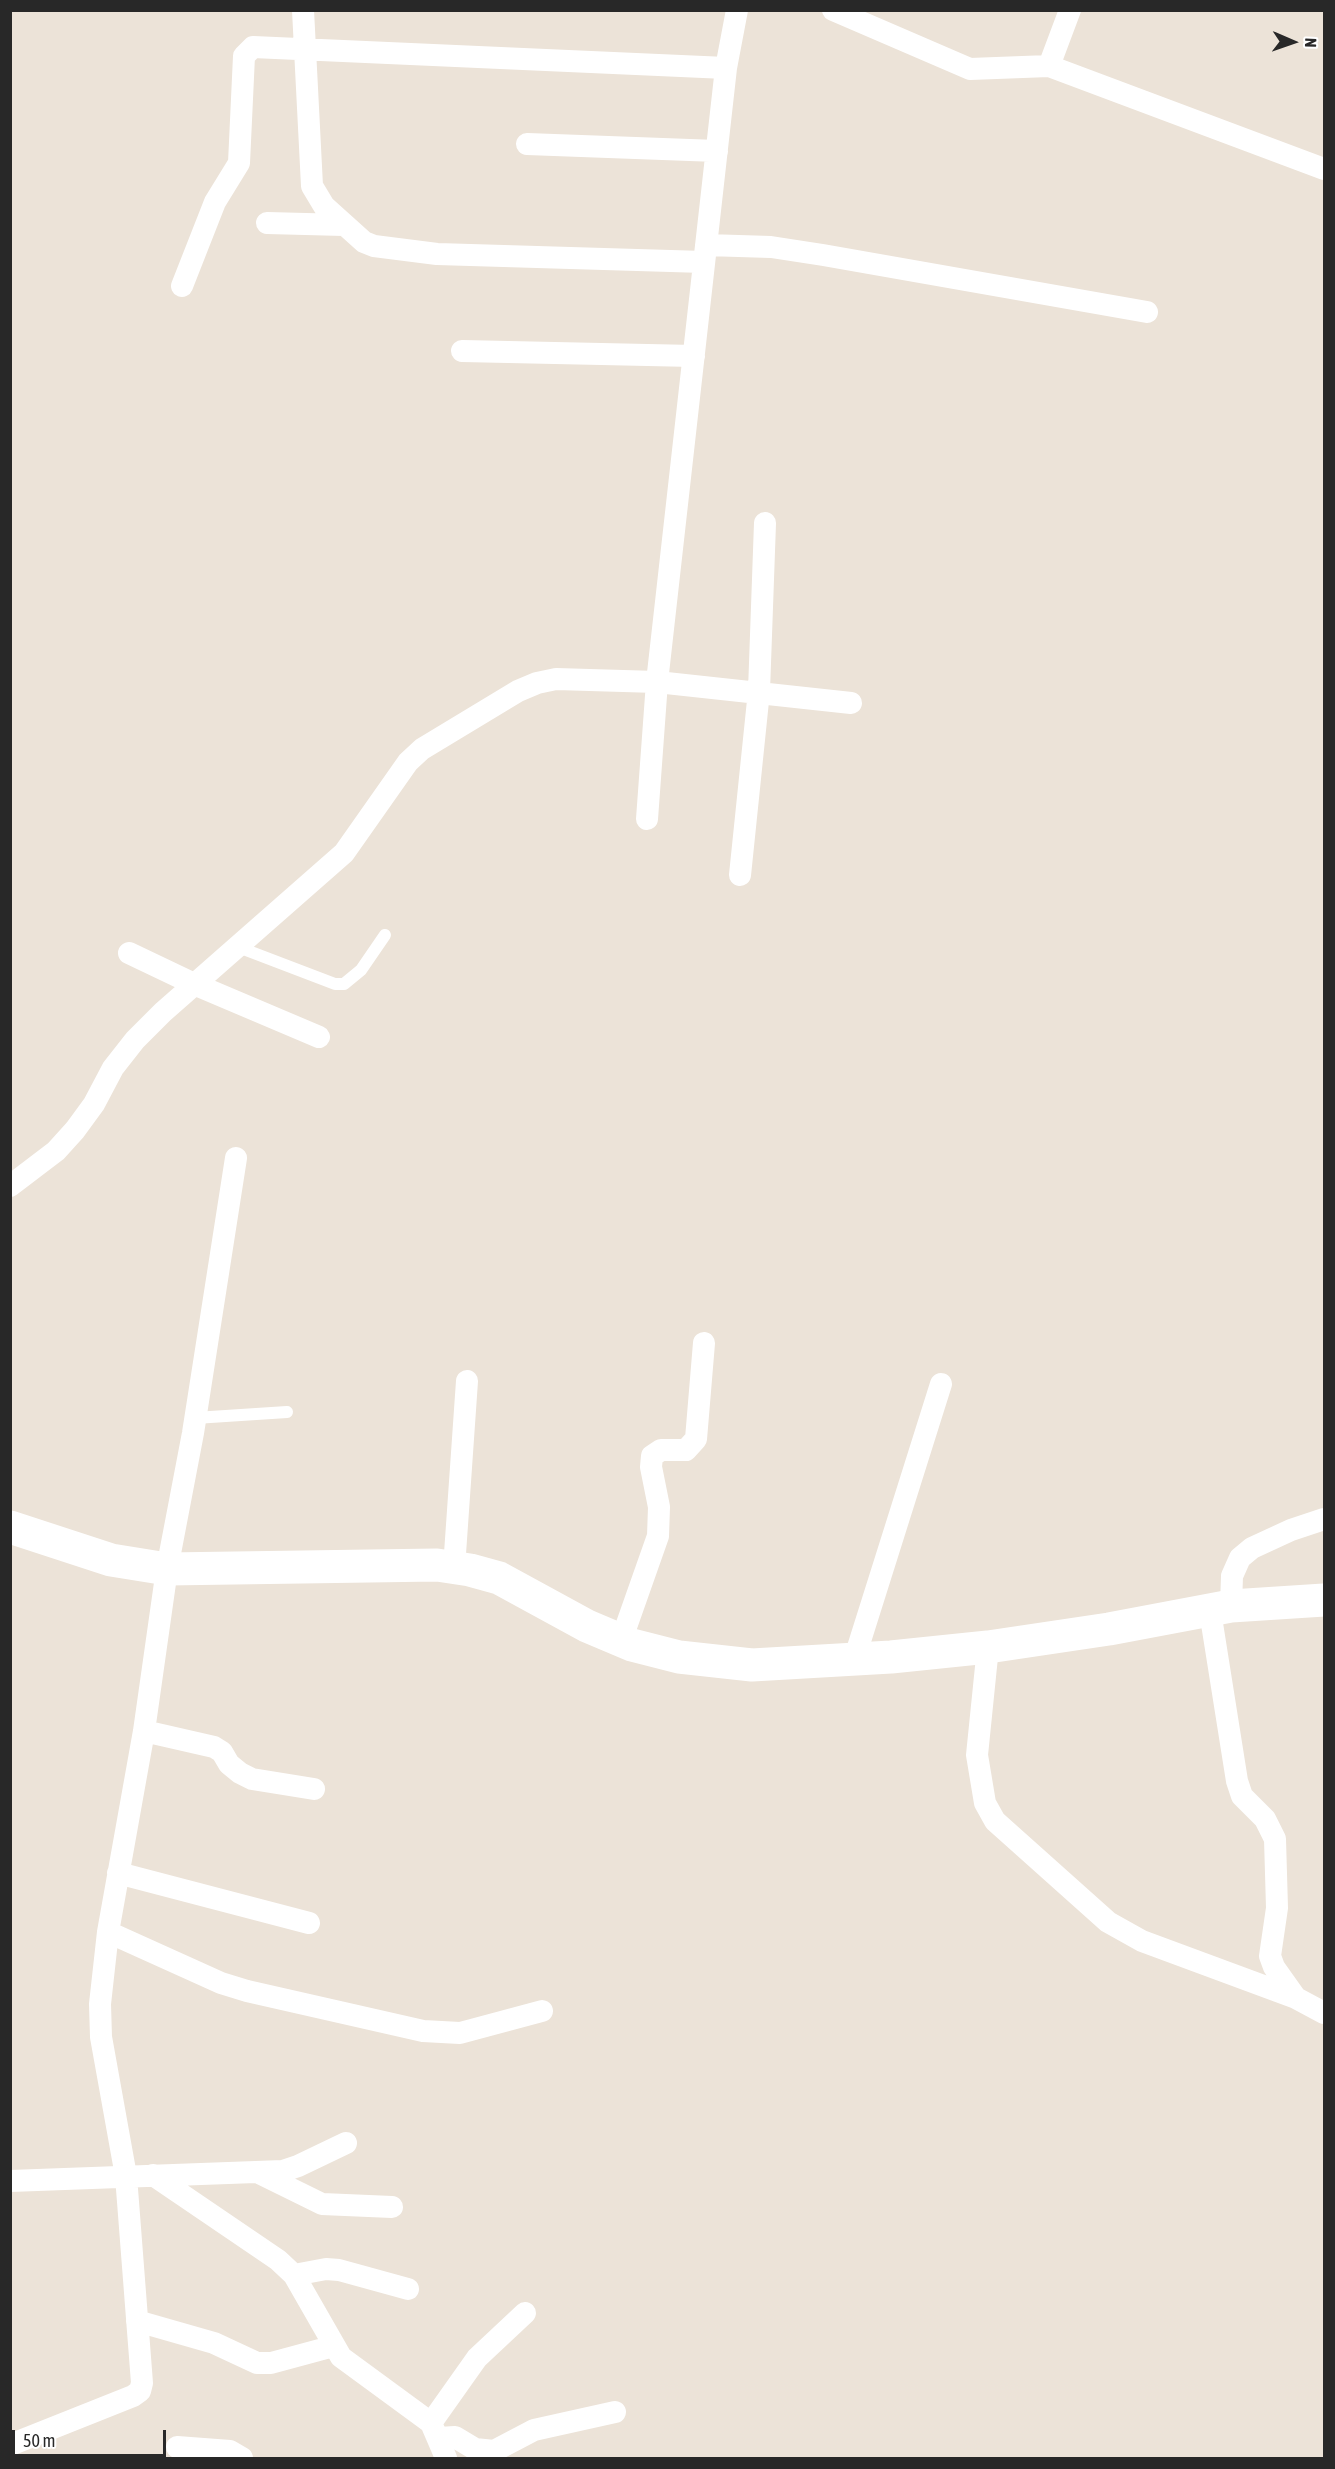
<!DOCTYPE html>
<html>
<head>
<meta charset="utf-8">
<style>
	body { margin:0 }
	#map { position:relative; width:1335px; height:2469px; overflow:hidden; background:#ece3d8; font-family:"Asap Condensed",sans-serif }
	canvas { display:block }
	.frame { position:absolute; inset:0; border:12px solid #282828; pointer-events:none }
	.north { position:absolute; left:1263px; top:12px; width:60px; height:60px; -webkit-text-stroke:4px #fff; paint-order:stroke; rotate:92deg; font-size:16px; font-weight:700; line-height:24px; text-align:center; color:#282828 }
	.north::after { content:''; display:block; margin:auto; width:21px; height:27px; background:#282828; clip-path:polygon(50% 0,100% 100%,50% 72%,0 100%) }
	.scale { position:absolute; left:12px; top:2430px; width:154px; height:27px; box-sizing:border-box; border:3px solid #282828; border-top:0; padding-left:8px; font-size:18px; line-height:21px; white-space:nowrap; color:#282828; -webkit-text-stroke:4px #fff; paint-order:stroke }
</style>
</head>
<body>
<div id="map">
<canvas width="1335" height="2469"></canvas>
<div class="frame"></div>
<div class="north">N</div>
<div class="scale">50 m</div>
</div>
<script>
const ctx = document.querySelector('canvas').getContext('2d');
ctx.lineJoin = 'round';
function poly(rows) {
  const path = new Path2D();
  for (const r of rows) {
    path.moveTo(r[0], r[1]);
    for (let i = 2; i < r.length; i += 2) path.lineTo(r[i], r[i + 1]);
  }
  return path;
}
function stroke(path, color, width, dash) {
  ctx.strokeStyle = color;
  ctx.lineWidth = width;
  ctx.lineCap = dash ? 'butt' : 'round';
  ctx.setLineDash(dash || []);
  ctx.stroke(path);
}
const lane = poly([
	[238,947,335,984,344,984,361,970,385,935],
	[195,1418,287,1412]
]);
const street = poly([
	[303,10,312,186,324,206,364,242,374,246,437,254,704,262],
	[833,10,970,69,1049,66,1324,169],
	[1049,66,1070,10],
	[527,144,717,151],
	[267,223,344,225],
	[706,245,771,247,823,255,1147,312],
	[182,286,215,202,239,163,244,56,253,47,726,68],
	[462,351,694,356],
	[647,819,657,682,726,68,737,10],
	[740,875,759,691,765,523],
	[129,953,194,984,319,1037],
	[10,1186,56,1151,75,1130,94,1104,113,1068,135,1040,163,1012,344,853,408,762,422,749,518,691,537,683,556,679,657,682,851,703],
	[454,1568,467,1381],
	[1231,1606,1232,1576,1240,1558,1252,1548,1291,1530,1324,1519],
	[1210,1611,1237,1781,1242,1796,1265,1819,1275,1839,1277,1908,1270,1956,1274,1967,1296,1998],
	[621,1641,658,1536,659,1507,651,1467,652,1456,661,1450,686,1450,696,1439,704,1343],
	[988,1647,977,1755,985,1803,995,1821,1108,1922,1142,1941,1296,1998,1324,2013],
	[854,1660,941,1384],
	[144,1731,214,1747,222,1752,229,1764,240,1773,252,1779,314,1789],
	[118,1873,309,1923],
	[108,1932,221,1983,247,1991,423,2031,460,2033,542,2011],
	[259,2173,322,2204,392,2207],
	[153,2175,278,2260,294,2275,341,2357,431,2423,446,2458],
	[10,2181,283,2171,298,2166,346,2143],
	[294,2275,326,2269,339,2270,408,2289],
	[137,2321,214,2343,257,2363,271,2363,334,2346],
	[431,2423,477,2358,525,2313],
	[439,2438,455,2437,475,2449,494,2451,534,2430,615,2412],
	[10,2445,133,2396,140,2391,142,2383,126,2176,101,2037,100,2004,108,1932,144,1731,167,1569,193,1433,236,1158],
	[177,2447,230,2451,242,2458]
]);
const secondary = poly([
	[10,1527,111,1560,167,1569,437,1565,470,1570,499,1578,587,1626,632,1645,679,1657,752,1665,891,1657,988,1647,1109,1629,1231,1606,1324,1600]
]);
stroke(lane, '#fff', 12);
stroke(street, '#fff', 22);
stroke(secondary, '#fff', 33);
</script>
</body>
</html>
